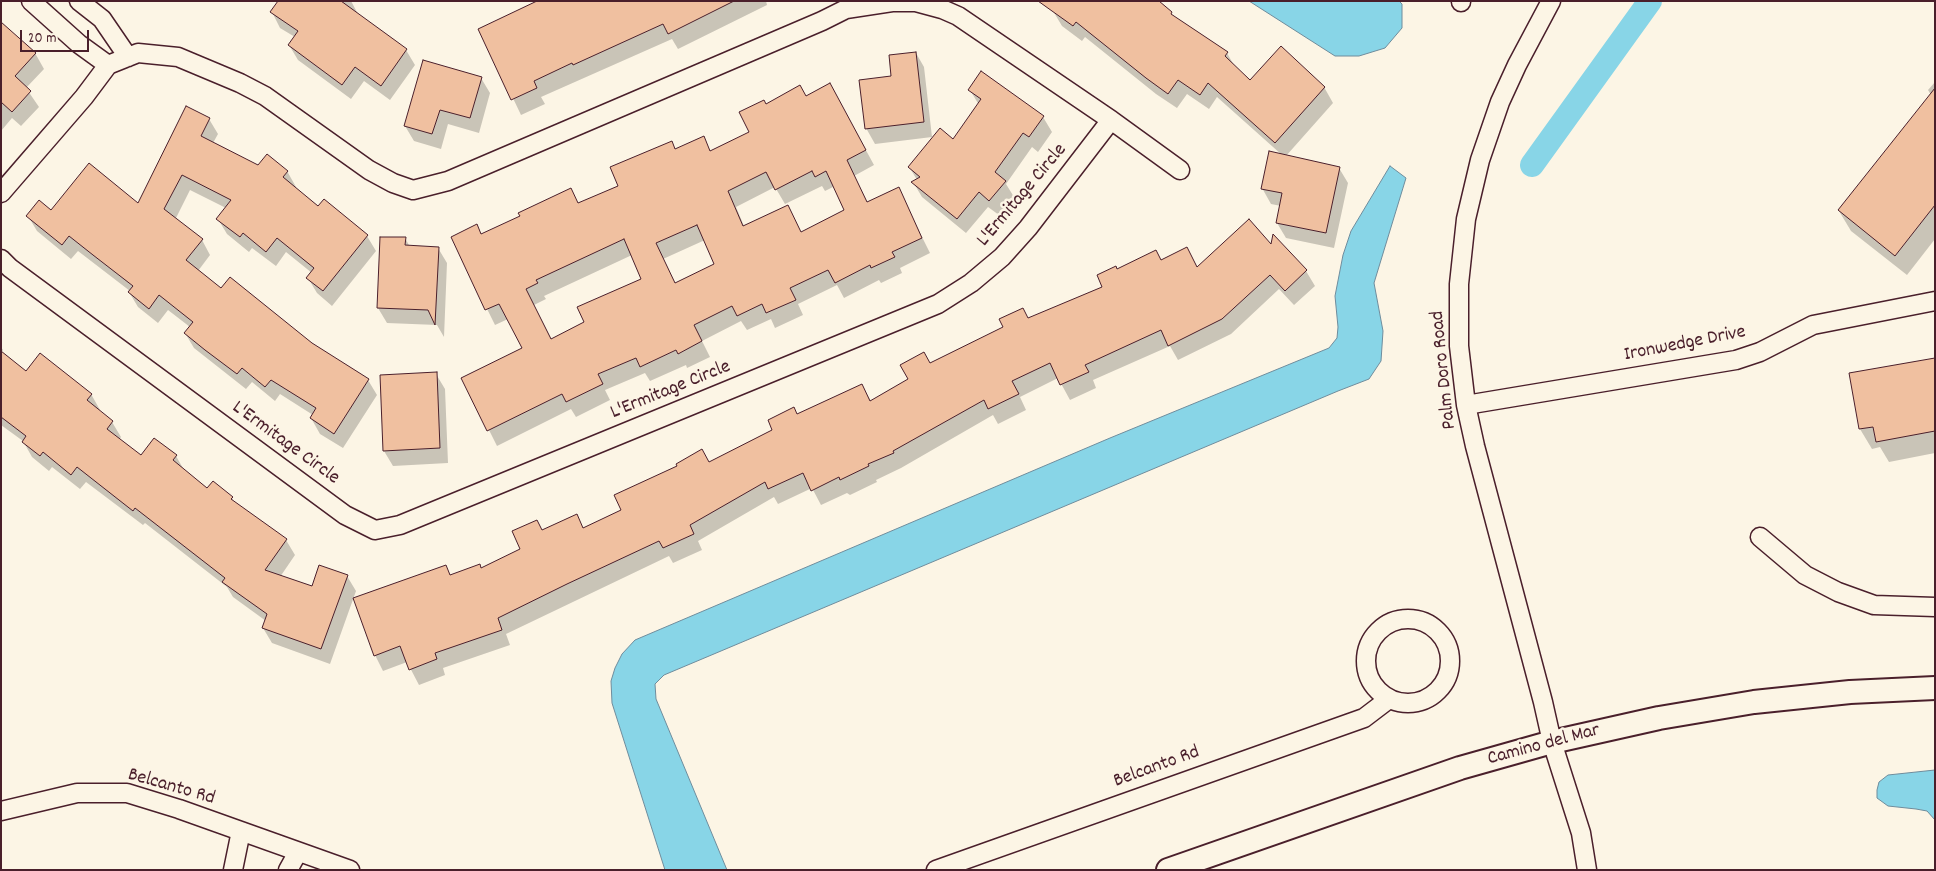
<!DOCTYPE html>
<html>
<head>
<meta charset="utf-8">
<style>
	body { margin:0 }
	#map { position:relative; width:1936px; height:871px; overflow:hidden; background:#fcf5e5; font-family:Dekko,sans-serif }
	canvas { display:block }
	.frame { position:absolute; inset:0; border:2px solid #4a1f2b; pointer-events:none }
	.scale { position:absolute; left:20px; top:30px; width:69px; height:22px; box-sizing:border-box; border:2px solid #4a1f2b; border-top:0; padding-left:6px; font-size:15px; line-height:18px; white-space:nowrap; color:#4a1f2b; -webkit-text-stroke:4px #fcf5e5; paint-order:stroke }
</style>
</head>
<body>
<div id="map">
<canvas width="1936" height="871"></canvas>
<div class="frame"></div>
<div class="scale">20 m</div>
</div>
<script>
const ctx = document.querySelector('canvas').getContext('2d');
ctx.lineJoin = 'round';
function fill(path, color) {
  ctx.fillStyle = color;
  ctx.fill(path, 'evenodd');
}
function poly(rows) {
  const path = new Path2D();
  for (const r of rows) {
    if (r.length === 3) {
      path.moveTo(r[0] + r[2], r[1]);
      path.arc(r[0], r[1], r[2], 0, 2 * Math.PI);
      continue;
    }
    path.moveTo(r[0], r[1]);
    for (let i = 2; i < r.length; i += 2) path.lineTo(r[i], r[i + 1]);
  }
  return path;
}
function stroke(path, color, width, dash) {
  ctx.strokeStyle = color;
  ctx.lineWidth = width;
  ctx.lineCap = dash ? 'butt' : 'round';
  ctx.setLineDash(dash || []);
  ctx.stroke(path);
}
function drawText(font, color, halo, rows, align = 'center') {
  ctx.font = font + ' Dekko,sans-serif';
  ctx.lineWidth = 5;
  ctx.setLineDash([]);
  ctx.textBaseline = 'middle';
  ctx.strokeStyle = halo;
  ctx.fillStyle = color;
  for (const [text, x, y, turn = 0] of rows) {
    ctx.save();
    ctx.translate(x, y);
    ctx.rotate((+turn || 0) * Math.PI / 180);
    ctx.textAlign = isNaN(turn) ? turn : align;
    if (halo) ctx.strokeText(text, 0, 0);
    ctx.fillText(text, 0, 0);
    ctx.restore();
  }
}
const water = poly([
	[1249,1,1399,1,1402,4,1402,28,1385,48,1359,56,1335,56,1249,1],
	[1390,166,1406,178,1374,283,1383,331,1381,361,1369,379,1338,391,664,675,655,684,656,699,727,870,665,870,612,703,611,681,615,668,622,654,635,640,1110,438,1329,348,1337,338,1338,327,1335,296,1343,255,1351,231,1390,166],
	[1935,770,1935,820,1927,811,1916,809,1888,806,1877,798,1877,790,1879,782,1888,775,1935,770]
]);
const shadow = poly([
	[279,1,351,1,359,16,406,50,415,65,390,100,364,81,351,99,298,60,289,45,295,37,280,28,272,12],
	[583,1,766,1,767,5,678,49,672,39,541,97,545,104,521,115,480,29],
	[1053,11,1171,13,1174,17,1227,53,1236,69,1250,82,1324,87,1333,103,1286,156,1339,168,1348,183,1334,248,1286,238,1277,223,1281,206,1271,204,1262,188,1282,155,1217,97,1209,109,1187,94,1177,108,1156,94,1085,37,1082,41,1062,26],
	[1,25,35,53,44,69,26,88,39,107,21,126,12,118,1,131],
	[916,53,924,67,932,137,875,144,866,128,893,77],
	[481,78,490,93,479,133,448,124,441,149,414,141,405,126],
	[1935,82,1935,239,1907,275,1851,231,1839,211,1931,95,1928,90],
	[970,90,1043,117,1052,132,1038,152,1032,147,1006,184,1014,197,999,215,988,207,966,233,922,197,913,182,917,180,910,168,953,140,979,105],
	[806,97,838,99,874,165,854,176,868,203,898,189,930,253,900,268,902,273,881,283,879,280,844,298,837,285,798,304,803,315,775,328,771,319,747,330,741,321,702,341,710,357,687,368,686,365,650,381,645,373,605,390,610,400,576,417,571,409,497,446,463,378,523,348,508,319,495,325,452,238,482,235,578,204,620,187,671,142,676,150,703,138,711,152,751,132,765,106],
	[822,186,825,191,835,186,846,210,801,233,788,207,744,226,736,207,775,187,785,204],
	[705,240,716,264,676,284,663,259],
	[632,255,642,279,585,323,552,340,534,305,546,299,544,296],
	[209,119,218,134,213,143,259,166,287,171,296,187,295,188,319,207,324,201,367,236,376,251,332,306,317,293,308,278,312,273,286,252,276,266,252,248,249,252,227,234,218,219,226,208,190,190,175,220,202,240,210,255,198,271,221,290,368,380,377,395,343,448,320,434,311,418,313,415,280,394,275,401,252,382,246,389,194,348,185,333,190,327,168,310,158,323,138,307,129,292,130,291,78,251,71,259,37,231,28,216,51,212,138,204],
	[405,238,410,247,438,248,447,263,444,337,437,325,387,323,378,308],
	[1272,246,1306,271,1315,286,1294,305,1279,289,1231,334,1178,360,1170,346,1093,380,1096,388,1070,400,1058,378,1020,397,1026,410,998,424,993,415,901,468,876,480,877,482,850,495,847,493,821,505,812,488,778,504,774,497,698,541,702,550,673,563,669,556,506,634,510,645,443,668,445,675,419,685,407,662,383,671,375,655,446,567,451,576,481,569,522,550,542,532,576,516,584,529,623,510,774,430,797,415,862,386,871,401,909,379,930,365,1028,319,1103,287,1117,270,1161,262,1187,249,1198,268],
	[1,347,3,350,1,353,27,372,91,394,100,410,98,411,112,422,121,437,119,440,141,457,176,456,184,470,208,489,232,498,235,503,286,540,295,555,280,577,312,588,347,576,356,591,330,664,272,643,263,628,266,621,233,597,227,587,145,523,143,525,86,482,80,489,52,467,49,471,32,457,23,441,1,425],
	[1935,359,1935,453,1889,462,1880,447,1872,449,1860,429],
	[436,374,445,389,448,463,393,466,384,451]
]);
const canal = poly([
	[1532,165,1650,1]
]);
const building = poly([
	[278,1,341,1,407,49,381,86,355,67,342,85,288,45,298,31,270,12,278,1],
	[537,1,734,1,668,34,663,24,573,65,572,63,534,81,537,88,511,100,478,29,537,1],
	[1038,1,1159,1,1172,12,1171,14,1228,52,1225,56,1250,80,1281,46,1325,87,1275,143,1208,83,1200,95,1178,80,1168,94,1146,78,1076,22,1073,26,1038,1],
	[1,22,36,53,15,76,31,91,12,112,1,102,1,22],
	[916,52,924,122,865,129,859,80,891,76,889,55,916,52],
	[423,60,482,77,470,118,440,110,432,134,404,126,423,60],
	[981,71,1044,116,1029,137,1023,133,995,172,1006,181,989,201,979,192,957,219,911,182,920,177,908,167,940,128,953,139,981,99,968,90,981,71],
	[830,83,866,150,847,160,867,202,899,187,922,238,892,252,895,257,871,268,870,265,835,283,828,270,790,288,796,300,766,313,762,304,737,316,732,306,694,325,702,341,678,354,676,350,640,367,636,358,598,374,603,384,566,402,562,394,487,431,461,378,522,348,499,304,485,310,451,237,477,224,481,234,520,216,518,213,571,188,578,203,618,186,610,167,672,141,675,149,704,136,710,151,749,132,739,112,764,100,766,104,800,85,806,96,830,83],
	[812,171,815,177,826,171,844,210,801,232,788,205,743,226,728,191,766,172,775,190,812,171],
	[697,225,714,264,675,283,656,243,697,225],
	[624,239,641,279,577,307,584,322,551,339,526,289,538,283,536,280,624,239],
	[1935,88,1935,205,1895,256,1838,210,1935,88],
	[186,106,210,118,201,136,258,165,267,154,288,171,283,177,318,206,324,199,368,235,323,291,306,278,314,268,277,238,266,252,243,233,240,237,216,219,231,200,182,175,164,209,203,239,186,260,221,288,230,277,312,343,369,379,334,434,310,418,316,408,271,380,265,387,242,368,237,374,205,350,184,333,193,322,159,295,149,309,128,292,133,286,93,255,69,236,62,245,26,216,39,200,51,210,89,163,138,203,186,106],
	[1269,151,1340,167,1326,233,1276,223,1282,193,1261,189,1269,151],
	[1249,219,1271,244,1273,234,1307,270,1285,291,1270,275,1222,319,1168,346,1161,330,1085,365,1089,372,1060,385,1050,363,1012,381,1019,394,988,409,984,400,893,451,894,453,868,464,869,466,840,480,839,477,811,491,803,473,768,489,765,482,690,525,694,534,663,548,659,541,567,584,498,618,502,630,435,653,437,659,409,670,400,646,374,656,353,598,446,565,450,575,480,564,481,568,520,549,512,531,537,520,542,530,577,514,583,528,621,510,614,495,677,466,676,464,702,449,709,462,772,430,768,420,794,407,797,414,862,384,870,401,908,379,900,365,924,352,930,363,1003,327,999,319,1023,308,1028,318,1102,287,1097,275,1116,266,1117,269,1156,250,1161,260,1187,247,1197,267,1249,219],
	[380,237,406,237,405,245,439,247,435,325,428,310,377,308,380,237],
	[1,351,26,371,40,353,92,394,87,400,113,421,107,429,141,455,154,438,177,455,173,460,207,488,213,481,233,497,231,499,287,539,265,570,312,586,319,565,348,575,321,649,262,628,267,614,222,582,225,578,135,508,133,511,77,467,71,475,43,452,40,456,22,442,26,436,1,417,1,351],
	[1935,358,1935,431,1876,442,1873,427,1859,429,1849,373,1935,358],
	[437,372,440,448,383,451,380,375,437,372]
]);
const minor = poly([
	[31,1,79,44,108,65],
	[79,1,102,19,128,57],
	[1551,1,1517,65,1500,102,1480,160,1466,219,1459,284,1459,346,1466,405,1475,446,1543,702,1552,742,1581,833,1587,870],
	[1461,2,1461,1],
	[1,193,84,97,108,65,138,53,178,57,240,83,265,96,369,170,393,183,413,190,448,181,822,21,846,9,892,2,916,2,942,9,958,16,1111,120,1180,170],
	[1,259,10,268,345,515,375,530,400,525,938,304,971,283,1002,257,1028,228,1111,120],
	[1466,405,1736,360,1760,352,1813,325,1935,301],
	[1760,537,1805,575,1838,592,1874,605,1935,607],
	[1408,661,42],
	[1,811,77,793,127,793,179,809,350,870],
	[233,870,241,831],
	[288,870,298,852],
	[936,870,1364,718,1389,699]
]);
const tertiary = poly([
	[1168,870,1460,768,1552,742,1659,718,1754,702,1850,692,1935,688]
]);
const streetNames = [
	["L'Ermitage Circle",1023,196,-50],
	["Ironwedge Drive",1685,345,-11],
	["Palm Doro Road",1445,370,-96],
	["L'Ermitage Circle",671,391,-22],
	["L'Ermitage Circle",285,444,36],
	["Camino del Mar",1544,746,-15],
	["Belcanto Rd",1157,768,-20],
	["Belcanto Rd",171,788,16]
];
fill(water, '#88d5e7');
stroke(water, '#6f8c9c', 1);
fill(shadow, '#0003');
stroke(canal, '#88d5e7', 24);
fill(building, '#f0c0a0');
stroke(building, '#4a1f2b', 1);
stroke(minor, '#4a1f2b', 21);
stroke(tertiary, '#4a1f2b', 26);
stroke(minor, '#fcf5e5', 18);
stroke(tertiary, '#fcf5e5', 22);
drawText('20px', '#4a1f2b', '#fcf5e5', streetNames);
</script>
</body>
</html>
